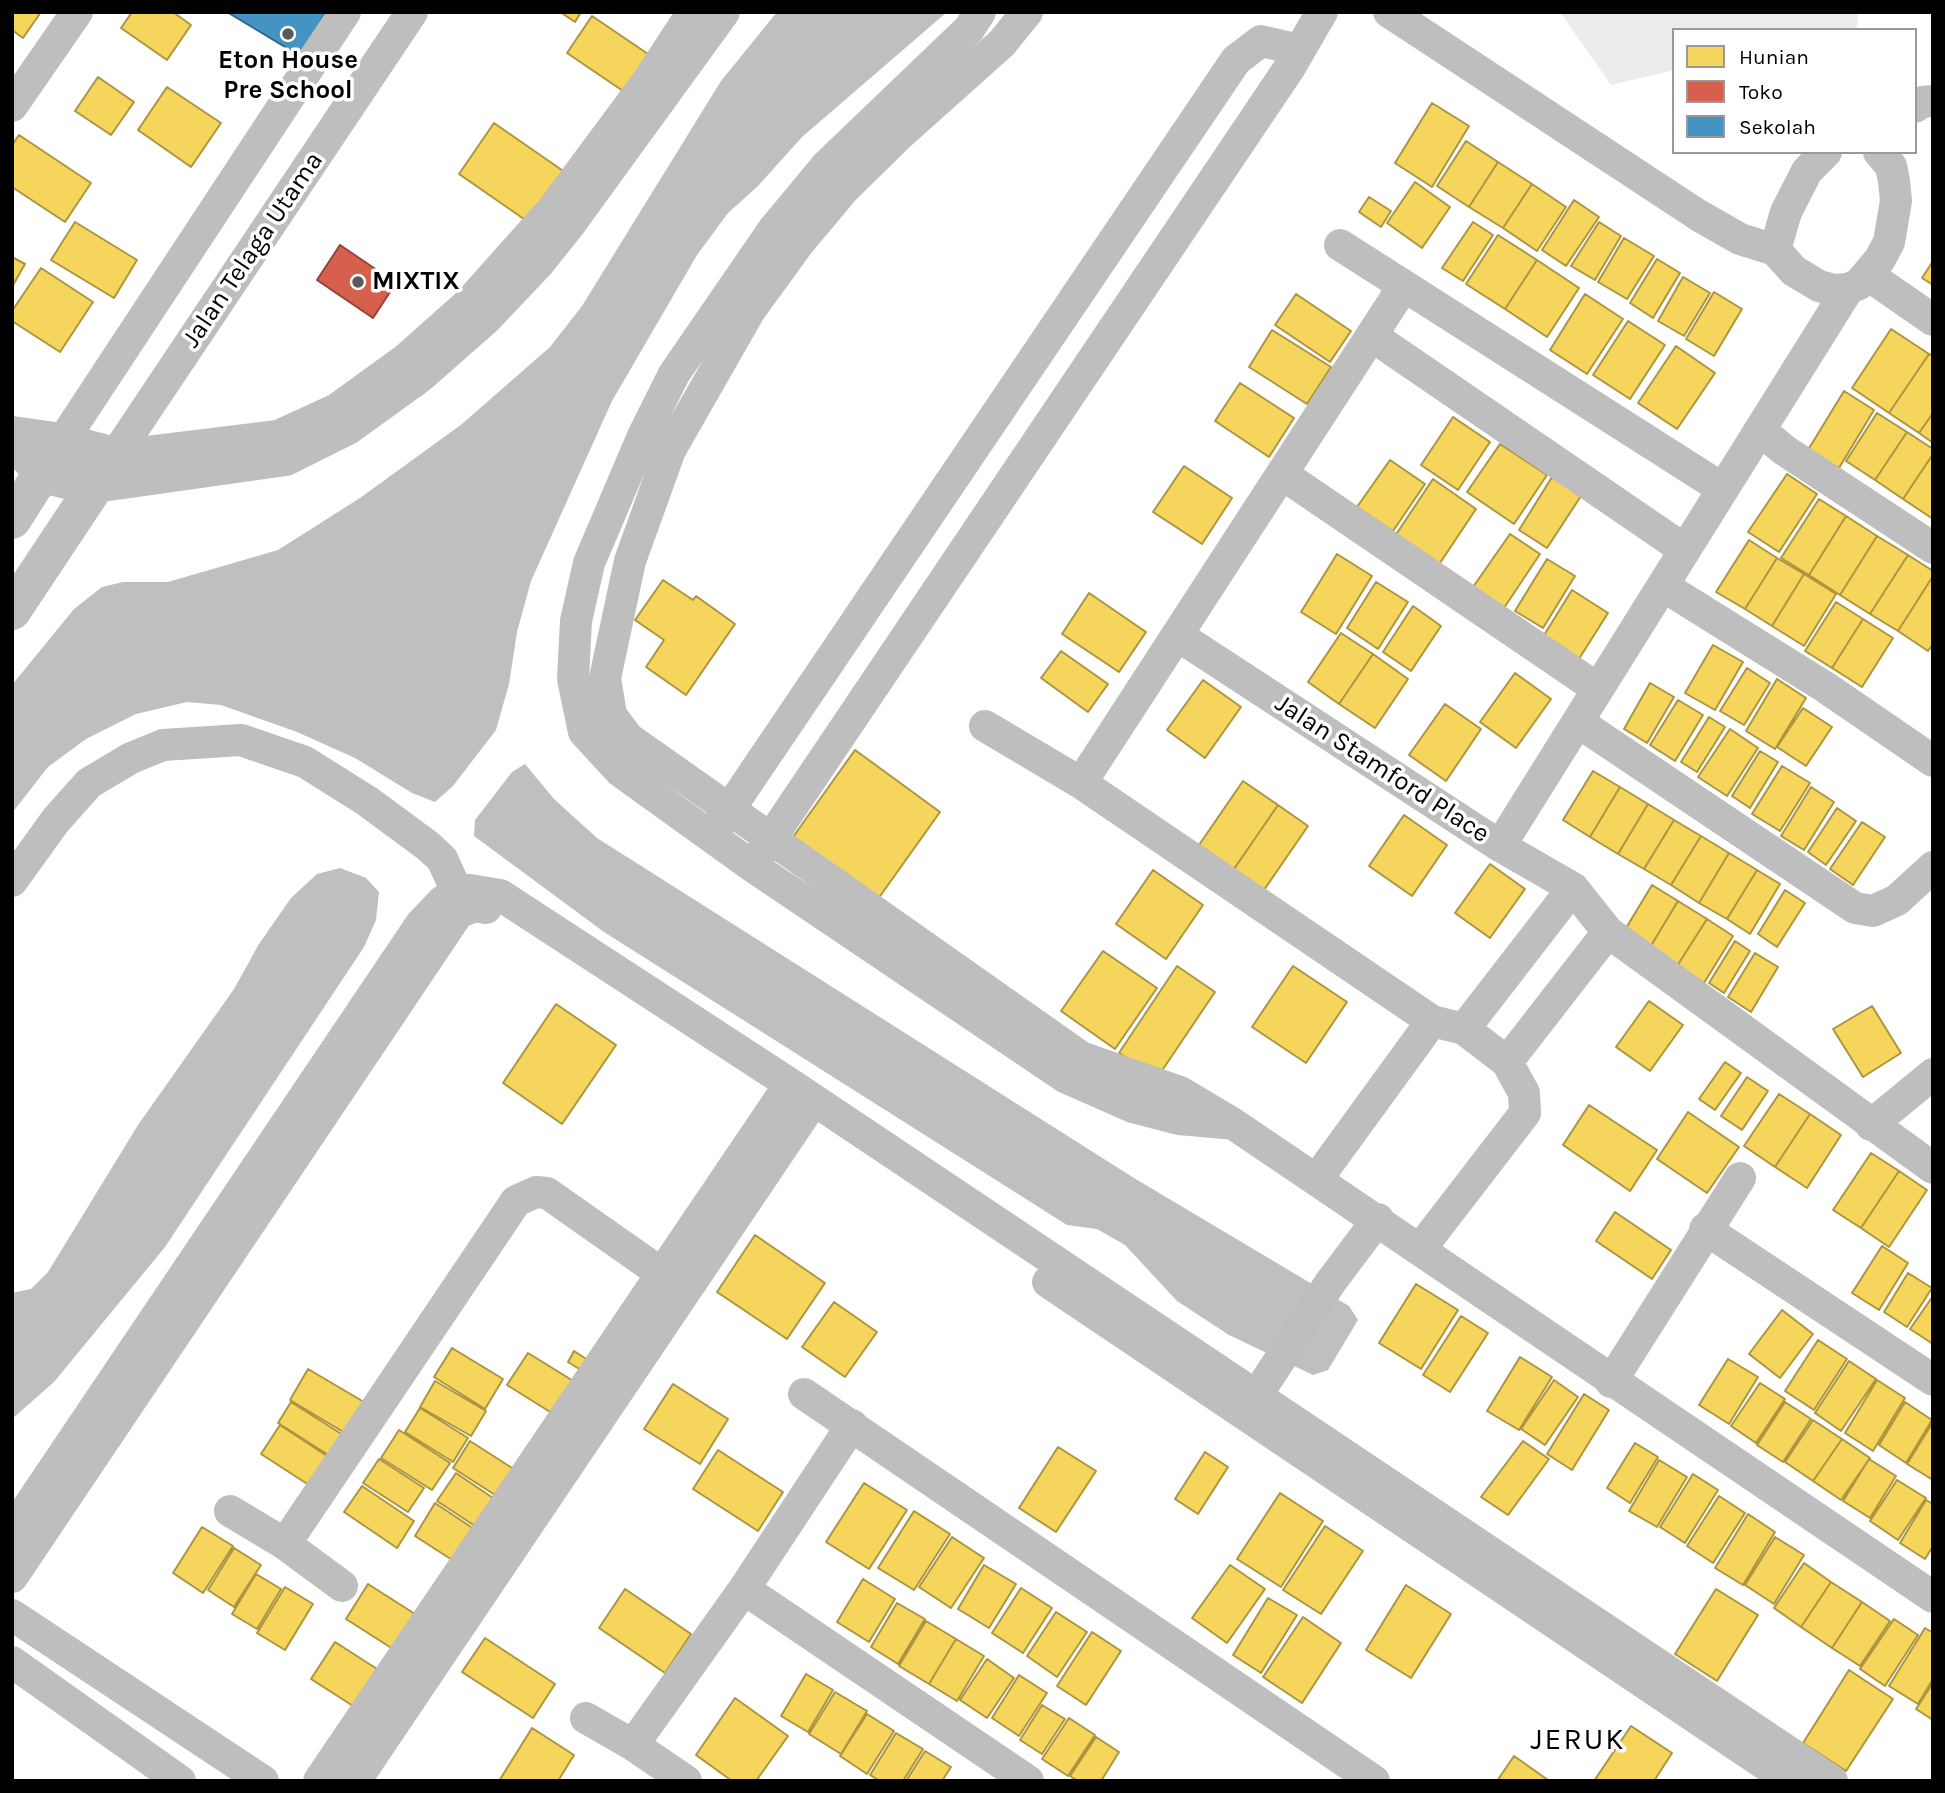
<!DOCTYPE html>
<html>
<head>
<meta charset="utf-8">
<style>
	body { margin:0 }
	#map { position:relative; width:1945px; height:1793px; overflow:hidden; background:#fff; font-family:Karla,sans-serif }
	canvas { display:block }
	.frame { position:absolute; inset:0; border:14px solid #000; pointer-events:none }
	.legend { position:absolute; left:1672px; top:28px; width:245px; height:126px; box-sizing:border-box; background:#fff; border:2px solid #999; margin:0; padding:9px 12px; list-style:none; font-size:21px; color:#000 }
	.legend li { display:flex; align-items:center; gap:14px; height:35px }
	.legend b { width:35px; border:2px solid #999 }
</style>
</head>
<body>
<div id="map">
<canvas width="1945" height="1793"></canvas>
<div class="frame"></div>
<ul class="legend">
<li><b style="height:19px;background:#f6d55c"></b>Hunian</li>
<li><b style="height:19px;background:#d6604d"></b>Toko</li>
<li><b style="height:19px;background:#4393c3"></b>Sekolah</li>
</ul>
</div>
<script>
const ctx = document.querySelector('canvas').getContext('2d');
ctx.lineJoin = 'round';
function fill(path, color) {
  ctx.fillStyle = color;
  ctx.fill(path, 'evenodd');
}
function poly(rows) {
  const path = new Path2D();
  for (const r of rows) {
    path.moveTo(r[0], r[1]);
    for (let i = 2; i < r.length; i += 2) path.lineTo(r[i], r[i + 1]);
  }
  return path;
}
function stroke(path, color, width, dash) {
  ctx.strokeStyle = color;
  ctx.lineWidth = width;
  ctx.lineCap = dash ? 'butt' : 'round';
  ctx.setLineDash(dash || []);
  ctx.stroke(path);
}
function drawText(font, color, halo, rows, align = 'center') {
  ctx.font = font + ' Karla,sans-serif';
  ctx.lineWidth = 7;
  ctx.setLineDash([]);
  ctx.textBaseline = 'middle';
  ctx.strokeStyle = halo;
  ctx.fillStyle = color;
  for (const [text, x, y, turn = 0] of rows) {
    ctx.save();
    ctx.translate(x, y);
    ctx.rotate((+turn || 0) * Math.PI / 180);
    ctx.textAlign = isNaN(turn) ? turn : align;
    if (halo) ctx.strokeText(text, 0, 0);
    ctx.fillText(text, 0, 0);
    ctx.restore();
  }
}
const green = poly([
	[1560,12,1859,12,1857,27,1844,30,1674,30,1674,70,1611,85]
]);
const water = poly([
	[777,12,947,12,802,137,758,186,728,213,697,255,612,401,531,581,517,632,509,684,496,730,453,786,435,802,412,793,355,758,297,732,221,705,187,702,136,714,86,739,48,767,12,813,12,685,74,609,102,587,123,582,168,582,278,550,360,498,462,424,550,347,582,306,721,81],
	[525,764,554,799,597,838,1134,1178,1349,1306,1358,1320,1328,1370,1313,1375,1229,1335,1177,1301,1125,1245,1097,1229,1067,1225,604,932,474,836,475,820,512,772],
	[340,868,366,878,379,892,376,920,364,947,165,1247,54,1382,12,1419,12,1293,31,1289,48,1272,138,1125,234,989,259,944,291,898,317,874]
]);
const homes = poly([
	[12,12,41,12,23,38,12,30,12,12],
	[132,12,173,12,191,25,167,60,121,28,132,12],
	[560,12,581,12,575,22,560,12],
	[592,16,651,56,626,93,567,53,592,16],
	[98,77,134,102,111,135,75,111,98,77],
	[167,87,221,123,191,167,138,130,167,87],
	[1432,103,1469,126,1432,187,1395,163,1432,103],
	[494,123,569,175,534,226,459,174,494,123],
	[19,135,91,183,65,222,12,187,12,145,19,135],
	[1466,141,1498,162,1469,207,1437,186,1466,141],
	[1498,162,1532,184,1503,228,1469,207,1498,162],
	[1415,182,1450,207,1422,248,1387,223,1415,182],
	[1532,184,1566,207,1537,251,1503,228,1532,184],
	[1369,197,1391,211,1381,227,1359,212,1369,197],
	[1574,200,1599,217,1566,266,1542,250,1574,200],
	[75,222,137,260,114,298,51,260,75,222],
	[1473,222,1493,235,1463,281,1442,268,1473,222],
	[1599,222,1621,236,1595,280,1571,266,1599,222],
	[1498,235,1537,260,1505,309,1466,284,1498,235],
	[1624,238,1654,256,1627,299,1598,282,1624,238],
	[12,257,25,264,12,287,12,257],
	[1657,259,1680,273,1653,318,1630,303,1657,259],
	[1537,260,1579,288,1547,337,1505,309,1537,260],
	[1933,261,1933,285,1922,278,1933,261],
	[41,268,93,302,60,352,12,321,12,311,41,268],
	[1683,277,1710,293,1684,336,1658,321,1683,277],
	[1714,292,1742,309,1714,356,1686,339,1714,292],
	[1296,294,1351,331,1330,362,1275,325,1296,294],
	[1585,294,1623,319,1587,374,1550,350,1585,294],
	[1628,321,1665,345,1630,399,1593,375,1628,321],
	[1891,329,1929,354,1889,413,1852,388,1891,329],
	[1272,330,1331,367,1307,404,1249,367,1272,330],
	[1676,346,1715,373,1677,429,1638,403,1676,346],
	[1929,354,1933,356,1933,413,1919,433,1889,413,1929,354],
	[1240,383,1294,418,1269,457,1215,421,1240,383],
	[1844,391,1874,410,1839,468,1808,450,1844,391],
	[1877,413,1907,432,1875,480,1846,461,1877,413],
	[1933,413,1933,443,1919,433,1933,413],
	[1453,417,1490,442,1458,490,1421,465,1453,417],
	[1907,432,1933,449,1933,454,1903,499,1875,480,1907,432],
	[1500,444,1547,475,1514,524,1467,492,1500,444],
	[1933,454,1933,519,1903,499,1933,454],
	[1390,460,1425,484,1393,531,1357,507,1390,460],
	[1184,466,1232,498,1202,544,1153,512,1184,466],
	[1787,474,1817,494,1779,552,1748,532,1787,474],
	[1552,477,1581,496,1547,548,1519,530,1552,477],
	[1433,479,1476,509,1434,572,1391,542,1433,479],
	[1819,499,1846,516,1809,575,1781,558,1819,499],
	[1846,516,1877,536,1840,595,1809,575,1846,516],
	[1510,534,1540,554,1504,608,1473,587,1510,534],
	[1877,536,1908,555,1870,614,1840,595,1877,536],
	[1749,540,1777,558,1745,609,1716,592,1749,540],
	[1337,554,1372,576,1336,634,1301,612,1337,554],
	[1908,555,1933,571,1933,576,1898,631,1870,614,1908,555],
	[1777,558,1804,574,1772,626,1745,609,1777,558],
	[1547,559,1575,576,1543,628,1515,611,1547,559],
	[1804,574,1836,594,1804,646,1772,626,1804,574],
	[1933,576,1933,644,1928,651,1898,631,1933,576],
	[663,580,693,600,696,596,735,624,686,695,646,667,664,640,635,620,663,580],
	[1376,582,1408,602,1378,649,1347,628,1376,582],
	[1572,590,1608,613,1577,662,1541,640,1572,590],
	[1089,593,1146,632,1119,672,1062,634,1089,593],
	[1836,602,1863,619,1832,668,1805,651,1836,602],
	[1413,606,1441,626,1411,671,1383,652,1413,606],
	[1863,619,1893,638,1862,687,1832,668,1863,619],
	[1341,633,1373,654,1339,704,1308,682,1341,633],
	[1713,645,1743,662,1715,710,1685,693,1713,645],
	[1061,651,1108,684,1088,712,1041,678,1061,651],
	[1373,654,1408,679,1375,728,1339,704,1373,654],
	[1747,668,1770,683,1744,725,1720,711,1747,668],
	[1515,673,1551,699,1516,748,1480,722,1515,673],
	[1777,679,1806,698,1775,749,1746,731,1777,679],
	[1203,680,1241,707,1205,758,1167,730,1203,680],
	[1650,683,1674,697,1647,743,1624,729,1650,683],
	[1678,700,1703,715,1675,761,1650,745,1678,700],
	[1445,704,1481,729,1446,781,1409,755,1445,704],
	[1803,708,1832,727,1806,766,1777,747,1803,708],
	[1709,717,1725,727,1697,772,1681,762,1709,717],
	[1730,729,1758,748,1727,796,1698,777,1730,729],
	[855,750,940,812,878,899,793,837,855,750],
	[1760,751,1778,762,1750,808,1732,796,1760,751],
	[1782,766,1810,783,1780,831,1752,814,1782,766],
	[1593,771,1620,787,1590,837,1563,820,1593,771],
	[1243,781,1278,805,1234,869,1199,845,1243,781],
	[1620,787,1648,804,1618,854,1590,837,1620,787],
	[1811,787,1834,802,1804,850,1781,836,1811,787],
	[1648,804,1674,820,1644,869,1618,854,1648,804],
	[1278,805,1308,826,1264,890,1234,869,1278,805],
	[1837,808,1856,821,1826,865,1808,852,1837,808],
	[1404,815,1447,845,1412,896,1369,866,1404,815],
	[1674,820,1701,836,1671,885,1644,869,1674,820],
	[1862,822,1885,837,1853,885,1830,869,1862,822],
	[1701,836,1729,853,1699,903,1671,885,1701,836],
	[1729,853,1757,870,1727,919,1699,903,1729,853],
	[1490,864,1525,889,1490,938,1455,913,1490,864],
	[1153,870,1203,905,1166,959,1116,924,1153,870],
	[1757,870,1780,884,1750,934,1727,919,1757,870],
	[1652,885,1678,901,1649,949,1623,933,1652,885],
	[1785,890,1805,903,1777,947,1758,934,1785,890],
	[1678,901,1707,919,1677,966,1649,949,1678,901],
	[1707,919,1733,936,1704,983,1677,966,1707,919],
	[1735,941,1750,951,1724,993,1709,983,1735,941],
	[1103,951,1157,988,1115,1049,1061,1011,1103,951],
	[1755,953,1778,967,1751,1012,1728,997,1755,953],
	[1177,966,1215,992,1157,1078,1119,1053,1177,966],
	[1293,966,1347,1002,1306,1063,1252,1027,1293,966],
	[1649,1001,1683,1025,1650,1071,1616,1047,1649,1001],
	[556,1004,616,1045,562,1124,503,1083,556,1004],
	[1872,1006,1901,1053,1863,1077,1833,1029,1872,1006],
	[1725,1062,1741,1073,1715,1110,1699,1099,1725,1062],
	[1747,1077,1768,1091,1742,1130,1721,1116,1747,1077],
	[1779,1094,1810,1114,1775,1167,1744,1146,1779,1094],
	[1589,1105,1657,1150,1630,1191,1563,1145,1589,1105],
	[1688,1112,1739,1147,1707,1193,1657,1159,1688,1112],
	[1810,1114,1841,1135,1807,1188,1775,1167,1810,1114],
	[1871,1153,1899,1171,1861,1228,1833,1210,1871,1153],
	[1899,1171,1927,1190,1889,1247,1861,1228,1899,1171],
	[1615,1212,1671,1250,1652,1279,1596,1241,1615,1212],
	[755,1235,825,1283,787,1339,717,1292,755,1235],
	[1882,1246,1908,1263,1879,1310,1852,1293,1882,1246],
	[1908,1273,1932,1288,1907,1327,1884,1312,1908,1273],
	[1416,1284,1458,1310,1421,1369,1379,1343,1416,1284],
	[1933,1296,1933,1344,1910,1329,1933,1296],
	[834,1302,877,1332,845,1377,802,1347,834,1302],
	[1782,1310,1813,1334,1780,1378,1749,1354,1782,1310],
	[1461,1316,1488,1333,1450,1392,1423,1375,1461,1316],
	[1818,1340,1847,1359,1814,1410,1785,1391,1818,1340],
	[452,1348,503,1379,485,1409,434,1377,452,1348],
	[574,1351,591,1362,584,1372,568,1362,574,1351],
	[528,1353,583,1387,563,1420,507,1385,528,1353],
	[1520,1357,1552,1377,1519,1430,1487,1411,1520,1357],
	[1728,1359,1758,1377,1729,1424,1699,1405,1728,1359],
	[1849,1361,1876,1379,1841,1431,1815,1413,1849,1361],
	[308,1369,364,1402,345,1433,290,1400,308,1369],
	[1554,1380,1578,1397,1545,1445,1521,1429,1554,1380],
	[1877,1380,1905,1398,1873,1451,1845,1433,1877,1380],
	[435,1381,486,1411,471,1436,420,1407,435,1381],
	[1760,1383,1785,1399,1756,1443,1731,1426,1760,1383],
	[673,1384,728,1419,700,1464,644,1429,673,1384],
	[1584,1394,1609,1410,1572,1470,1547,1454,1584,1394],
	[291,1402,343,1435,330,1456,278,1423,291,1402],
	[1785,1402,1811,1419,1783,1462,1757,1445,1785,1402],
	[1905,1402,1932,1420,1906,1463,1879,1445,1905,1402],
	[420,1408,468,1438,453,1462,405,1432,420,1408],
	[1813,1420,1842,1439,1813,1481,1785,1462,1813,1420],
	[1933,1422,1933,1480,1907,1464,1933,1422],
	[280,1425,333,1460,315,1489,261,1454,280,1425],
	[399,1430,450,1463,432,1490,381,1458,399,1430],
	[1842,1439,1870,1458,1841,1500,1813,1481,1842,1439],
	[470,1441,523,1475,506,1502,453,1468,470,1441],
	[1523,1441,1549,1459,1508,1515,1481,1497,1523,1441],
	[1635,1443,1658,1457,1630,1503,1607,1488,1635,1443],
	[1058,1447,1096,1471,1056,1532,1019,1508,1058,1447],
	[718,1450,783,1492,758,1531,693,1489,718,1450],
	[1205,1452,1228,1467,1198,1514,1175,1499,1205,1452],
	[379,1459,424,1488,408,1512,363,1483,379,1459],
	[1869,1459,1896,1476,1870,1518,1843,1501,1869,1459],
	[1659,1460,1687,1477,1657,1527,1629,1511,1659,1460],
	[456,1473,505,1506,487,1534,437,1501,456,1473],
	[1693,1474,1718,1490,1685,1543,1660,1527,1693,1474],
	[1897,1480,1926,1498,1898,1540,1870,1521,1897,1480],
	[864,1483,907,1510,869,1569,826,1542,864,1483],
	[362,1486,414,1521,397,1548,344,1512,362,1486],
	[1280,1493,1323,1521,1281,1587,1237,1559,1280,1493],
	[1719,1496,1745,1513,1713,1563,1687,1546,1719,1496],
	[1926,1500,1933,1504,1933,1546,1925,1559,1900,1543,1926,1500],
	[435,1503,483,1535,463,1567,415,1536,435,1503],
	[914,1511,950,1534,914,1590,878,1568,914,1511],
	[1748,1514,1775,1532,1743,1585,1715,1568,1748,1514],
	[1325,1526,1363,1551,1321,1614,1283,1590,1325,1526],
	[202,1527,233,1546,203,1593,173,1573,202,1527],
	[952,1537,984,1558,951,1608,919,1587,952,1537],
	[1775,1537,1804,1555,1774,1604,1745,1585,1775,1537],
	[234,1548,261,1565,234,1607,208,1590,234,1548],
	[1804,1563,1831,1582,1801,1627,1774,1608,1804,1563],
	[984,1565,1016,1584,989,1628,958,1609,984,1565],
	[1230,1565,1265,1589,1227,1643,1192,1618,1230,1565],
	[256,1574,281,1589,257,1629,232,1614,256,1574],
	[863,1579,895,1599,869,1642,837,1622,863,1579],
	[1831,1582,1862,1602,1832,1648,1801,1627,1831,1582],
	[368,1584,426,1621,404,1656,346,1619,368,1584],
	[1406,1585,1451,1614,1411,1678,1366,1650,1406,1585],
	[285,1587,313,1604,285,1650,257,1633,285,1587],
	[1021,1588,1052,1608,1023,1653,992,1633,1021,1588],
	[625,1589,691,1634,665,1673,599,1628,625,1589],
	[1716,1589,1758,1615,1717,1681,1675,1654,1716,1589],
	[1268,1598,1297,1615,1261,1673,1233,1655,1268,1598],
	[1862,1602,1890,1621,1860,1666,1832,1648,1862,1602],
	[897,1603,925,1619,898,1664,871,1647,897,1603],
	[1056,1612,1087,1632,1057,1677,1027,1656,1056,1612],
	[1303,1617,1341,1643,1302,1703,1263,1677,1303,1617],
	[1894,1619,1918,1635,1885,1686,1860,1669,1894,1619],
	[926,1621,956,1639,929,1684,899,1666,926,1621],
	[1925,1628,1933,1633,1933,1679,1918,1704,1889,1686,1925,1628],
	[1092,1632,1121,1651,1086,1705,1057,1686,1092,1632],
	[485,1638,555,1684,533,1718,462,1672,485,1638],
	[956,1639,984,1656,957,1701,929,1684,956,1639],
	[335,1642,388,1676,364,1713,311,1679,335,1642],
	[987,1659,1014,1678,987,1718,960,1700,987,1659],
	[1849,1670,1893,1699,1846,1771,1803,1743,1849,1670],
	[806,1674,833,1690,808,1732,781,1716,806,1674],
	[1019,1675,1047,1693,1019,1736,992,1718,1019,1675],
	[1933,1683,1933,1720,1916,1709,1933,1683],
	[835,1692,867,1711,841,1754,809,1734,835,1692],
	[735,1698,788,1736,756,1781,732,1781,696,1755,735,1698],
	[1042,1705,1065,1719,1042,1754,1020,1740,1042,1705],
	[867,1714,894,1731,867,1774,840,1756,867,1714],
	[1069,1718,1095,1735,1068,1776,1042,1759,1069,1718],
	[1631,1726,1672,1753,1654,1781,1594,1781,1631,1726],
	[532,1728,574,1755,558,1781,499,1781,532,1728],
	[896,1733,923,1749,903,1781,880,1781,870,1775,896,1733],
	[1096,1737,1119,1752,1101,1781,1078,1781,1070,1776,1096,1737],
	[925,1751,951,1767,942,1781,906,1781,925,1751],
	[1514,1756,1548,1780,1547,1781,1497,1781,1514,1756]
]);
const shops = poly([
	[340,245,396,283,373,318,317,280,340,245]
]);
const schools = poly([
	[227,12,326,12,300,56,227,12]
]);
const minor = poly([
	[980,12,969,29,827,165,773,230,674,374,643,436,589,563,576,621,573,679,584,732,620,771,752,866,1065,1077,1133,1107,1179,1119,1224,1123],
	[1027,12,1002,43,899,135,844,189,798,244,750,310,670,450,630,561,605,678,611,715,628,738,1081,1057,1180,1092,1232,1123,1933,1597],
	[1389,12,1698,215,1740,239,1775,250],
	[12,106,77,12],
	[1915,107,1922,102,1933,101],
	[1826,152,1807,171,1786,212,1775,250,1794,271,1819,286,1834,290,1848,289,1859,284,1880,259,1889,242,1896,201,1894,181,1891,166,1879,152],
	[1340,245,1723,489],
	[1868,275,1933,320],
	[1372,336,1685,550],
	[1760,430,1784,450,1933,548],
	[62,442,345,12],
	[115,456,278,436,337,409,406,359,469,303,552,210,647,82,693,12],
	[115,456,412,12],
	[1282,474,1598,689],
	[95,487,286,460,348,429,420,377,486,319,539,263,570,224,724,12],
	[1663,586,1825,687,1933,761],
	[1177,635,1500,846,1573,888,1608,932,1933,1168],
	[1578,722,1855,908,1873,911,1897,900,1933,867],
	[985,726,1081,783,1432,1021,1464,1029,1507,1062,1524,1093,1525,1113,1421,1248],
	[1081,783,1403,287],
	[718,826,1236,60,1261,41,1300,50],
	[1500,846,1848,289],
	[761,853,1290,67,1322,12],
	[12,881,56,820,89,783,131,758,163,745,241,740,305,762,367,801,428,846,442,859,465,909],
	[1464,1029,1573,888],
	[1507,1062,1608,932],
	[1871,1125,1933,1074],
	[1317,1179,1432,1021],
	[1705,1229,1933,1380],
	[1048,1282,1790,1781],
	[1611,1382,1740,1178],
	[804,1394,1374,1781],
	[1247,1410,1330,1283,1378,1219],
	[230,1511,285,1544,342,1586],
	[12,1531,421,924,443,901,470,890,500,895,790,1084,1832,1781],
	[285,1544,516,1201,536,1192,547,1193,678,1285],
	[12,1577,458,913,475,906,486,908],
	[744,1589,1028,1781],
	[12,1615,263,1781],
	[12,1662,180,1781],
	[586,1718,633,1745,686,1781],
	[633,1745,744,1589,852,1425],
	[319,1781,790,1084],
	[355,1781,814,1100]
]);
const major = poly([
	[12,435,62,442,115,456,12,611],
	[12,437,43,474,95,487],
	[12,520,55,453]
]);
const markers = [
	[288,34,7,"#595959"],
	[358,282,7,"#595959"]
];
const poiNames = [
	["Eton House",288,61],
	["Pre School",288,91],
	["MIXTIX",372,282,"left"]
];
const streetNames = [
	["Jalan Telaga Utama",253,250,-56],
	["Jalan Stamford Place",1382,769,33]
];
const quarterNames = [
	["JERUK",1578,1740]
];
fill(green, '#ececec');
fill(water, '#bfbfbf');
fill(homes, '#f6d55c');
stroke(homes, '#ac9540', 2);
fill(shops, '#d6604d');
stroke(shops, '#964336', 2);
fill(schools, '#4393c3');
stroke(schools, '#2f6788', 2);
stroke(minor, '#bebebe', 32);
stroke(major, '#bebebe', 38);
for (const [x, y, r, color] of markers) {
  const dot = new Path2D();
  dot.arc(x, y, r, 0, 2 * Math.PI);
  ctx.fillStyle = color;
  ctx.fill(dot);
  stroke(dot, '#fff', 2.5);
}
drawText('bold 26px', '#000', '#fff', poiNames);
drawText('26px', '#000', '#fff', streetNames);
ctx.letterSpacing = '2px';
drawText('30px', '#000', '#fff', quarterNames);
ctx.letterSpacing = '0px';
</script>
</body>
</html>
